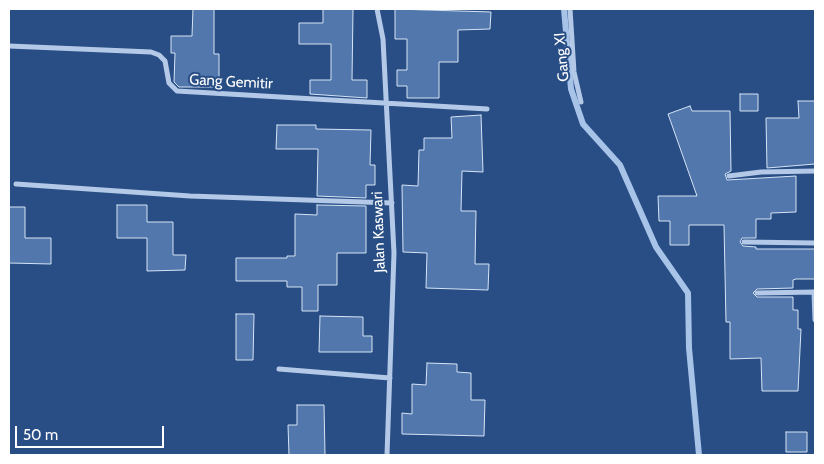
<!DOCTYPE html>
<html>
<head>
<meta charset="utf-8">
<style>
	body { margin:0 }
	#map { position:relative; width:824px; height:464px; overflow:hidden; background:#284e85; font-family:Cabin,sans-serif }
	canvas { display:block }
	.frame { position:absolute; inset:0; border:10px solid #fff; pointer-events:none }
	.scale { position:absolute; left:15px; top:426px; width:149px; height:22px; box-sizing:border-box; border:2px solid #fff; border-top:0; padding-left:6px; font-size:15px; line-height:18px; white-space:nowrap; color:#fff; -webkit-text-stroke:4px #284e85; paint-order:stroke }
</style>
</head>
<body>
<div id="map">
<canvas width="824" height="464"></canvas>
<div class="frame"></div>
<div class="scale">50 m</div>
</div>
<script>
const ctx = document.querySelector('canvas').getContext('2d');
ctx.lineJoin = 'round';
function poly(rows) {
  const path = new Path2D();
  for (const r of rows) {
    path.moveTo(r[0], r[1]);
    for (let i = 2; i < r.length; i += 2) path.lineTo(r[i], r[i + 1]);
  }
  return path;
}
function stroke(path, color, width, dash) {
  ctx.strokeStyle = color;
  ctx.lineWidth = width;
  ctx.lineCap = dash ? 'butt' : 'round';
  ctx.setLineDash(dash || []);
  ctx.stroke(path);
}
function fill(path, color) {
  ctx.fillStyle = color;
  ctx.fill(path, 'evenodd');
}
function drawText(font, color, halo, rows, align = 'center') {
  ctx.font = font + ' Cabin,sans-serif';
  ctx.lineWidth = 4;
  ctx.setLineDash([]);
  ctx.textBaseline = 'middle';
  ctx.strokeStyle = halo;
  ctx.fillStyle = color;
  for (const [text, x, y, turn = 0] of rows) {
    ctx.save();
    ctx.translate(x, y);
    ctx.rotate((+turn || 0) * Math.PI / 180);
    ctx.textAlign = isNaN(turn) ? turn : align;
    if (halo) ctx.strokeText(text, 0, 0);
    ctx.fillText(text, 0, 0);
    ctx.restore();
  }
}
const stream = poly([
	[564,9,571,89,583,124,620,165,656,247,688,293,689,348,699,455]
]);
const building = poly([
	[193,9,214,9,214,54,219,54,219,87,179,87,174,82,175,53,171,53,171,36,192,36,193,9],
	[323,9,353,9,352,80,367,80,367,98,310,94,310,80,331,80,331,44,299,44,299,23,323,23,323,9],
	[395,9,491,12,490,29,458,30,458,62,439,62,439,98,407,98,407,86,397,86,397,70,407,70,407,39,395,39,395,9],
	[740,94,758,94,758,111,740,111,740,94],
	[798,101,815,101,815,164,767,168,766,118,799,118,798,101],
	[690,106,692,111,730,111,731,171,725,174,727,180,796,176,796,212,771,213,771,219,756,219,756,238,742,238,740,242,743,246,756,247,756,249,815,249,815,279,796,279,793,280,793,288,757,289,753,293,757,297,793,297,793,310,798,310,798,329,801,329,798,391,762,391,761,358,730,359,730,322,726,322,724,225,689,225,689,245,670,245,670,221,659,221,658,196,697,196,668,114,690,106],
	[481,115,483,172,462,171,461,211,476,211,475,264,489,264,488,290,426,288,427,253,403,252,402,185,418,186,419,150,424,150,424,138,452,138,451,117,481,115],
	[277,125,316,125,316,129,371,130,370,165,375,165,375,185,366,185,366,198,317,196,318,149,276,149,277,125],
	[117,205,147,205,147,222,173,222,173,255,186,255,185,270,147,271,147,238,117,238,117,205],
	[317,205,366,206,366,253,337,253,337,285,318,285,318,311,302,311,302,287,287,287,287,281,236,281,236,258,287,258,287,256,295,256,295,214,317,215,317,205],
	[9,207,25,207,25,238,51,238,51,264,9,263,9,207],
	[236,314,254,314,253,360,236,360,236,314],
	[320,316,363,317,363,336,372,336,372,352,319,352,320,316],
	[427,363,457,364,457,372,471,373,471,400,485,400,484,436,402,434,402,413,412,414,412,384,426,385,427,363],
	[297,405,324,405,325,455,289,455,288,425,297,425,297,405],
	[786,432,807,432,807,452,786,452,786,432]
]);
const minor = poly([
	[377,9,383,39,394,253,387,455],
	[570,9,574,72,581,102],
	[9,46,151,52,159,55,165,61,169,83,177,91,487,109],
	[729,176,761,172,815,171],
	[16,184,190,196,392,203],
	[744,242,815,243],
	[814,292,815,320],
	[757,293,815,292],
	[279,369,390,378]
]);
const streetNames = [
	["Gang XI",562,57,-95],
	["Gang Gemitir",231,82,3],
	["Jalan Kaswari",379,232,-92]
];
stroke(stream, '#a7c3e8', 6);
fill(building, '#5177ac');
stroke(building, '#d6e4f6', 1);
stroke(minor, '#b3c9e7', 5);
drawText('15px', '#fff', '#284e85', streetNames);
</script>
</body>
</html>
